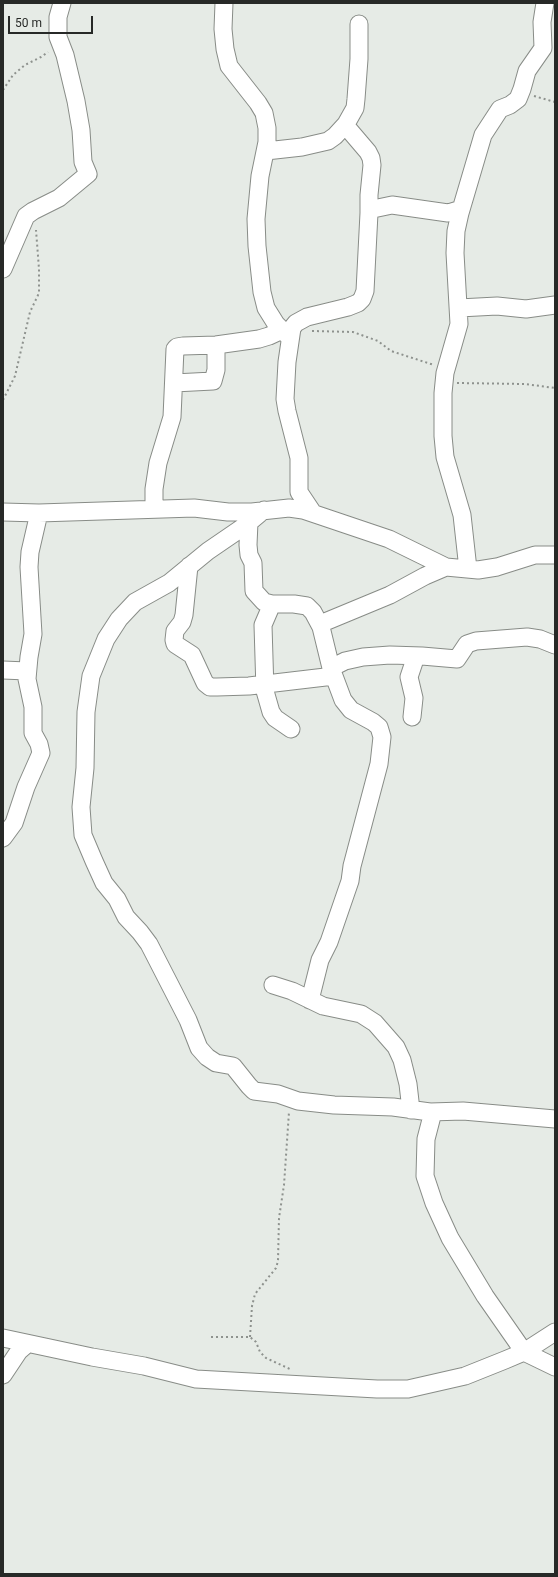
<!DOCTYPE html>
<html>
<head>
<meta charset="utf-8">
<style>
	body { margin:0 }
	#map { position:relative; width:558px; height:1577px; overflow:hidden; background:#e6ebe6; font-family:Roboto,sans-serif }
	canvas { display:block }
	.frame { position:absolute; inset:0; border:4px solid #272927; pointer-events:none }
	.scale { position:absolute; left:8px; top:16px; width:85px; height:18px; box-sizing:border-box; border:2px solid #272927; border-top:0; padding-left:5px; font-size:12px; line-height:14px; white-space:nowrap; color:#272927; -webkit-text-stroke:3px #e6ebe6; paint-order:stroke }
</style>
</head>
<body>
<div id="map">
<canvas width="558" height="1577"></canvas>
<div class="frame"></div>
<div class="scale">50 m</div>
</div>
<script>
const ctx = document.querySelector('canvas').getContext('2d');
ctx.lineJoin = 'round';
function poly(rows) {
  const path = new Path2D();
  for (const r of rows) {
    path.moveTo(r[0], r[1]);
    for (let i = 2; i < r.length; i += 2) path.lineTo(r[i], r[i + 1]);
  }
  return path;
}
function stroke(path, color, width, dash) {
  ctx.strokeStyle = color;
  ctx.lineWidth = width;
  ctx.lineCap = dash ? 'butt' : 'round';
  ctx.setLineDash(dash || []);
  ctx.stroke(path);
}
const path = poly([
	[3,90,13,75,25,65,41,57,48,52],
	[534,96,555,102],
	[312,331,353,332,378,341,391,351,434,365],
	[457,383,525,384,555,388],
	[3,400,15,376,30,312,39,293,39,269,36,230],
	[3,431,3,445],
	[211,1337,250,1337,256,1342,260,1352,266,1358,292,1370],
	[250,1337,252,1306,255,1294,276,1268,278,1261,279,1218,284,1185,289,1112]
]);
const minor = poly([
	[224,3,223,29,225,49,229,66,258,103,264,113,267,128,267,142,260,176,256,219,257,246,262,292,266,308,276,324,290,338],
	[345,125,368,152,371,158,372,165,369,195,369,213],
	[266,151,302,147,328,141,335,136,346,124,355,108,356,99,359,59,359,24],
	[3,269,26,216,33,211,59,198,88,174,83,162,81,130,76,101,65,55,58,37,58,17,62,3],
	[459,308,497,306,526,309,555,305],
	[174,383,213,381,216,370,216,345],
	[154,509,154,489,158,463,172,417,175,349,177,347,183,346,216,345,259,339,269,336,282,330],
	[264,510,246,525,208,551,169,583,135,602,119,619,106,639,91,676,86,712,85,768,81,807,83,835,94,861,104,883,117,899,126,917,140,932,149,944,188,1020,199,1048,207,1057,216,1063,233,1066,249,1086,254,1091,278,1094,298,1101,334,1105,393,1107,430,1112,463,1111,555,1119],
	[3,512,39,513,194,508,228,512,252,512,289,508,303,510,389,539,446,567,478,570,497,567,535,555,555,555],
	[313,513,299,492,299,458,287,411,285,399,287,362,292,328,296,323,307,317,348,307,358,303,362,299,365,291,369,213,373,209,392,205,448,213,461,209],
	[249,522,248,545,249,555,253,563,254,591,264,602,272,604,294,604,307,606,313,612,321,627,331,668,343,700,351,710,373,722,379,727,382,737,379,764,352,866,350,881,329,942,320,960,310,1000],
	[189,566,184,615,182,622,175,631,174,640,175,644,192,655,205,683,210,687,217,687,249,686,334,676],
	[468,569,462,515,445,457,443,436,443,393,445,373,459,324,455,253,456,231,460,213,483,135,500,109,510,105,518,99,522,89,527,71,543,48,542,22,545,3],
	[272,604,263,625,265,691,271,712,275,718,291,729],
	[320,624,390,595,425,576,446,567],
	[331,668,345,661,363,657,390,655,422,656,457,659,467,644,476,641,527,637,540,639,555,645],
	[3,670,27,671],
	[412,717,414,698,409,677,416,656],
	[3,838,14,823,26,787,41,753,39,744,33,733,33,707,27,679,29,657,33,634,29,567,30,552,39,513],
	[273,985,292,991,323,1006,361,1014,375,1023,396,1047,402,1060,408,1084,411,1110],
	[433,1112,426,1139,425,1176,434,1203,450,1238,485,1296,524,1352,555,1367],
	[3,1338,92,1357,144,1366,196,1379,377,1389,408,1389,465,1376,505,1360,524,1352,555,1332],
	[3,1375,19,1351,27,1344]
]);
stroke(minor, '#888c87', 19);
stroke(path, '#8e928e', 2, [2, 3]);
stroke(minor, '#fff', 17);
</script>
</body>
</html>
